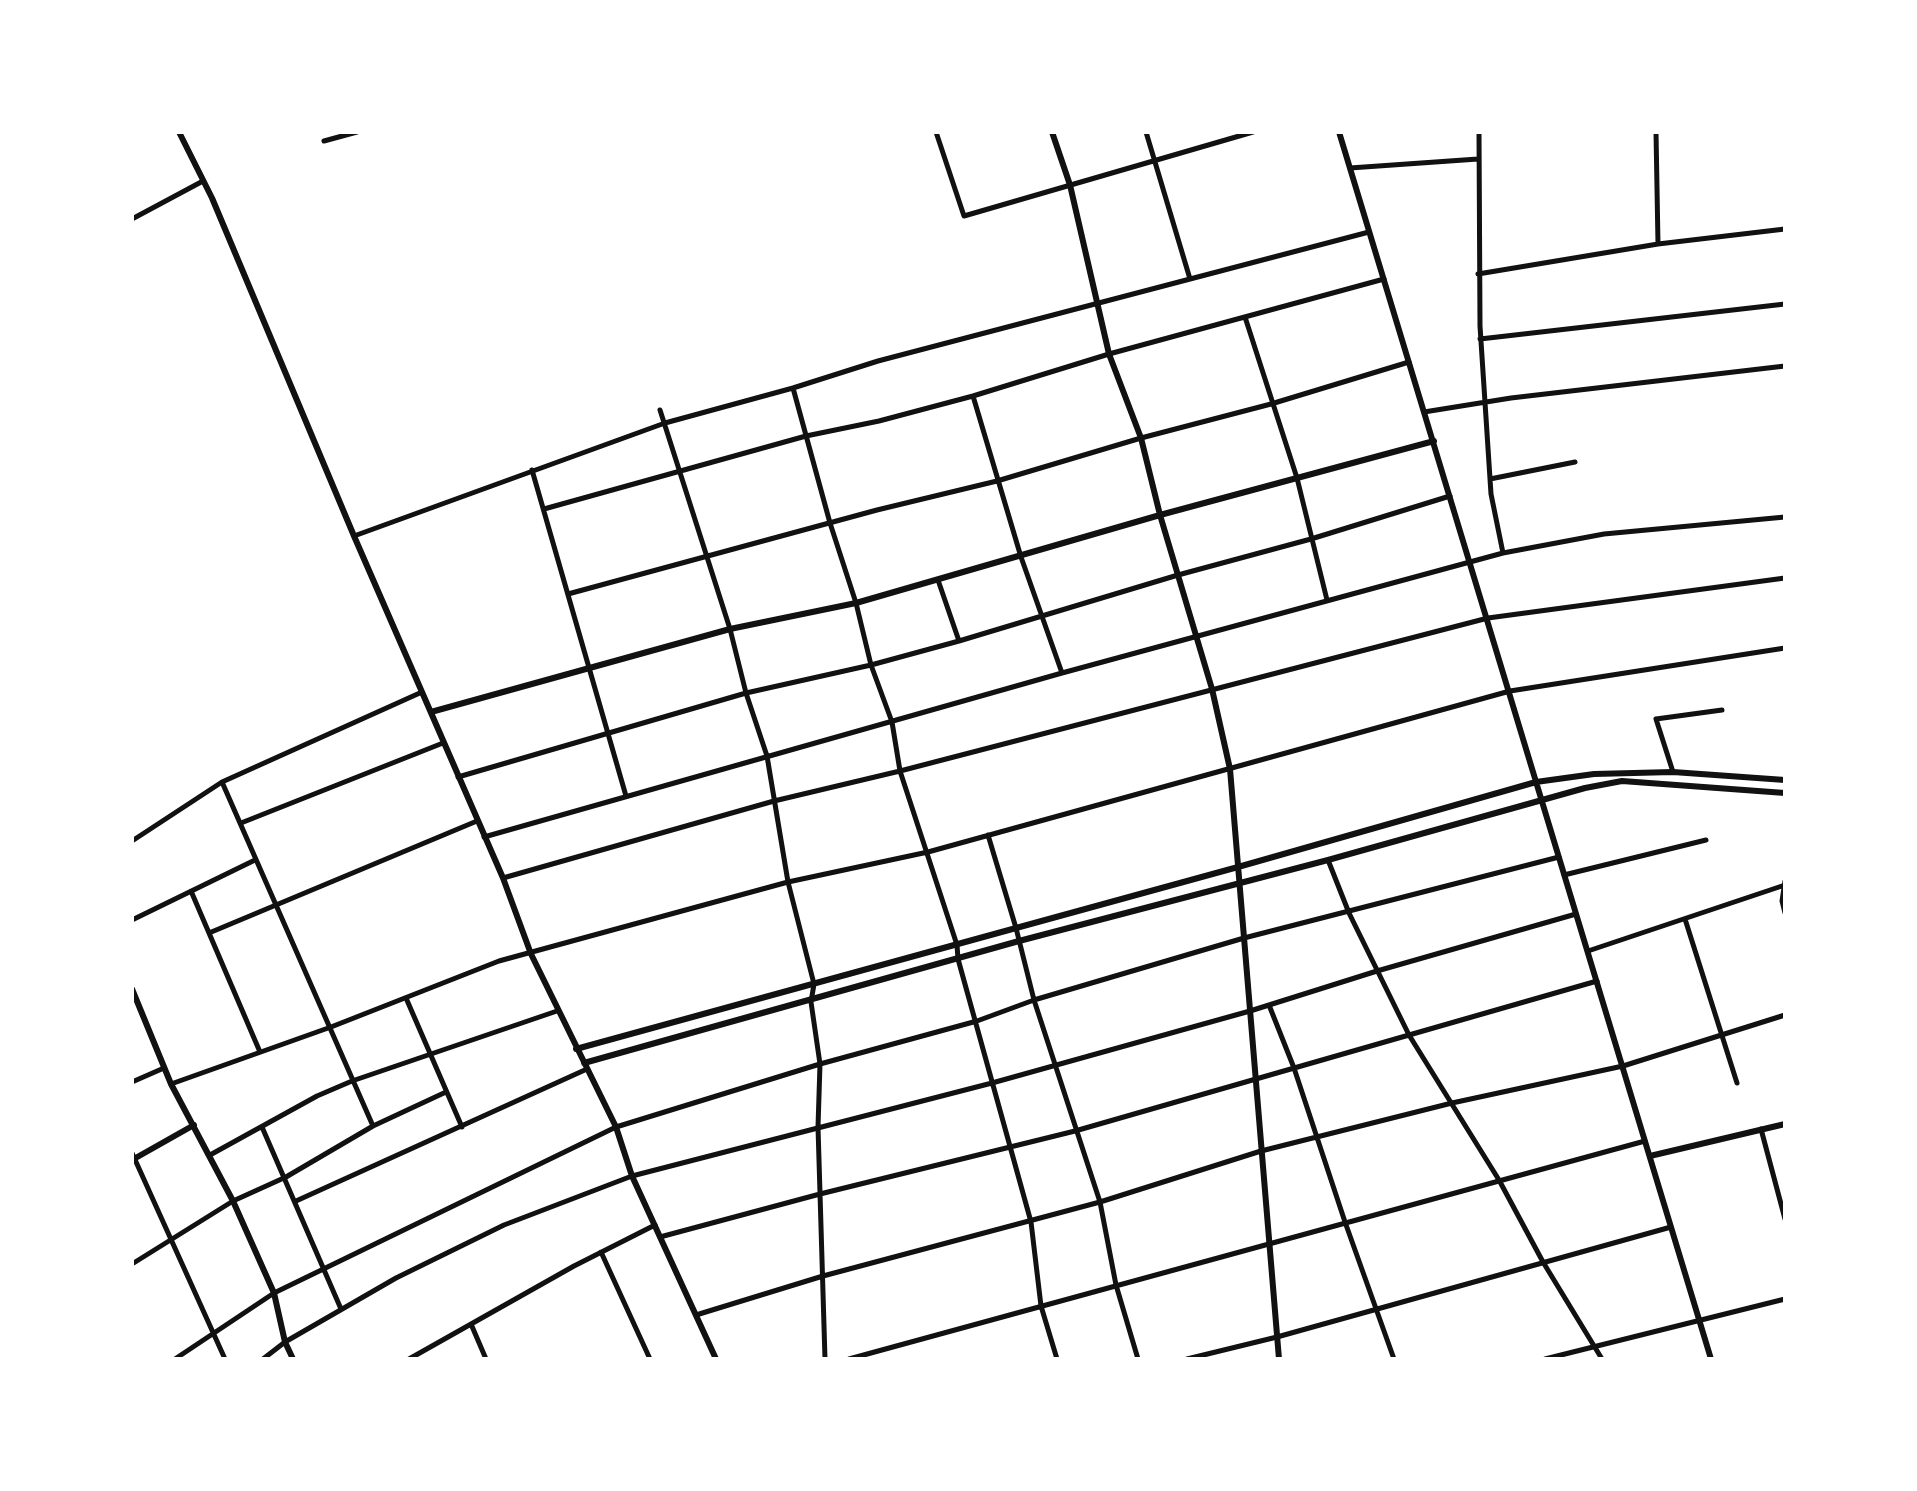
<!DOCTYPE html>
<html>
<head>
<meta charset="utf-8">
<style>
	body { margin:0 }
	#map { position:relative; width:1917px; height:1491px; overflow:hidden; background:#fff; font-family:Arial,sans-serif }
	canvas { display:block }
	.frame { position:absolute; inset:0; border:134px solid #fff; pointer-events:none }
</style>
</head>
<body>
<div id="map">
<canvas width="1917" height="1491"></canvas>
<div class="frame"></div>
</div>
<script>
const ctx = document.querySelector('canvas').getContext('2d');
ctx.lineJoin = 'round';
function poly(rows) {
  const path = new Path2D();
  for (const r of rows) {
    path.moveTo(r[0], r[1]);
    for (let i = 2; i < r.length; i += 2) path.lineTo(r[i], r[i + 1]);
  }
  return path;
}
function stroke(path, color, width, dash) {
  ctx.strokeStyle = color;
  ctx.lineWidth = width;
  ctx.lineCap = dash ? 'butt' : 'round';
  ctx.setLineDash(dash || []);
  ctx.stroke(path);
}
const minor = poly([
	[936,132,964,216,1253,132],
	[1146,132,1190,279],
	[1479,132,1480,326,1491,494,1503,553],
	[1656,132,1658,244],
	[324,141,357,132],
	[1350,168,1478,159],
	[132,219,203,181],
	[1478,274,1658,244,1785,229],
	[1245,317,1297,478,1327,600],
	[1480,339,1785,304],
	[793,388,830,523,856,603,871,665,892,722,900,771,957,945,958,959,1031,1222,1041,1306,1057,1359],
	[973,396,1021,557,1062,673],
	[660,410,730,629,746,693,767,756,788,882,814,984,811,1002,820,1064,818,1127,825,1359],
	[1424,412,1511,398,1785,366],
	[532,470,626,796],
	[1490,479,1575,462],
	[544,509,806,436,879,421,973,396,1109,354,1384,279],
	[354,536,665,423,793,388,878,361,1369,232],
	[938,580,959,641],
	[568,594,877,510,997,481,1141,438,1271,404,1409,362],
	[1673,772,1656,719,1722,710],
	[458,777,746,693,871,665,959,641,1178,575,1311,539,1450,496],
	[222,782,373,1126],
	[241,823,443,743],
	[988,835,1016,928,1034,1000,1100,1202,1116,1285,1138,1359],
	[484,837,1062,673,1503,553,1604,534,1785,517],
	[132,841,222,782,422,692],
	[1328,860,1349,913,1409,1035,1499,1180,1543,1262,1602,1359],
	[1564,875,1706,840],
	[503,878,774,801,900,771,1488,618,1785,578],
	[1785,881,1782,901,1785,913],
	[191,891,260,1052],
	[1685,919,1737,1083],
	[132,920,255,860],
	[209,933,477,821],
	[1588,951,1785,885],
	[406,998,462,1127],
	[1269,1005,1294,1068,1345,1222,1394,1359],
	[132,1082,164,1068],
	[171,1084,331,1027,499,961,788,882,928,852,1510,691,1785,648],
	[262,1127,341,1309],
	[1761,1129,1785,1219],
	[132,1153,225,1359],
	[210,1155,317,1096,352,1081,557,1011],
	[296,1201,587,1069],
	[660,1237,820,1194,1075,1131,1597,981],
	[601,1252,650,1359],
	[132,1264,233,1201,286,1177,373,1126,446,1092],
	[696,1315,823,1276,1100,1202,1261,1151,1452,1103,1623,1066,1785,1015],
	[471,1324,486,1359],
	[175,1359,274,1293,616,1127,820,1064,977,1021,1034,1000,1244,938,1559,857],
	[263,1359,285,1342,396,1278,504,1225,632,1176,992,1083,1250,1011,1377,971,1576,914],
	[409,1359,574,1266,655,1225],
	[849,1359,1645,1141],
	[1187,1359,1277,1337,1671,1227],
	[1545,1359,1785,1299]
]);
const tertiary = poly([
	[179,132,212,198,354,536,503,878,531,954,616,1127,632,1176,716,1359],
	[1052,132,1070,185,1109,354,1141,438,1160,515,1212,689,1230,769,1279,1359],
	[1339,132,1711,1359],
	[431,712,730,629,856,603,1160,515,1434,441],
	[132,989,171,1084,233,1201,274,1293,285,1342,293,1359],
	[576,1049,1238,867,1536,782,1594,774,1673,772,1785,780],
	[584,1063,1019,941,1328,860,1585,788,1622,781,1785,793],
	[1650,1156,1785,1124],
	[132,1160,194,1125]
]);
stroke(minor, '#111', 5);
stroke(tertiary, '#111', 6);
</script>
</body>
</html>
